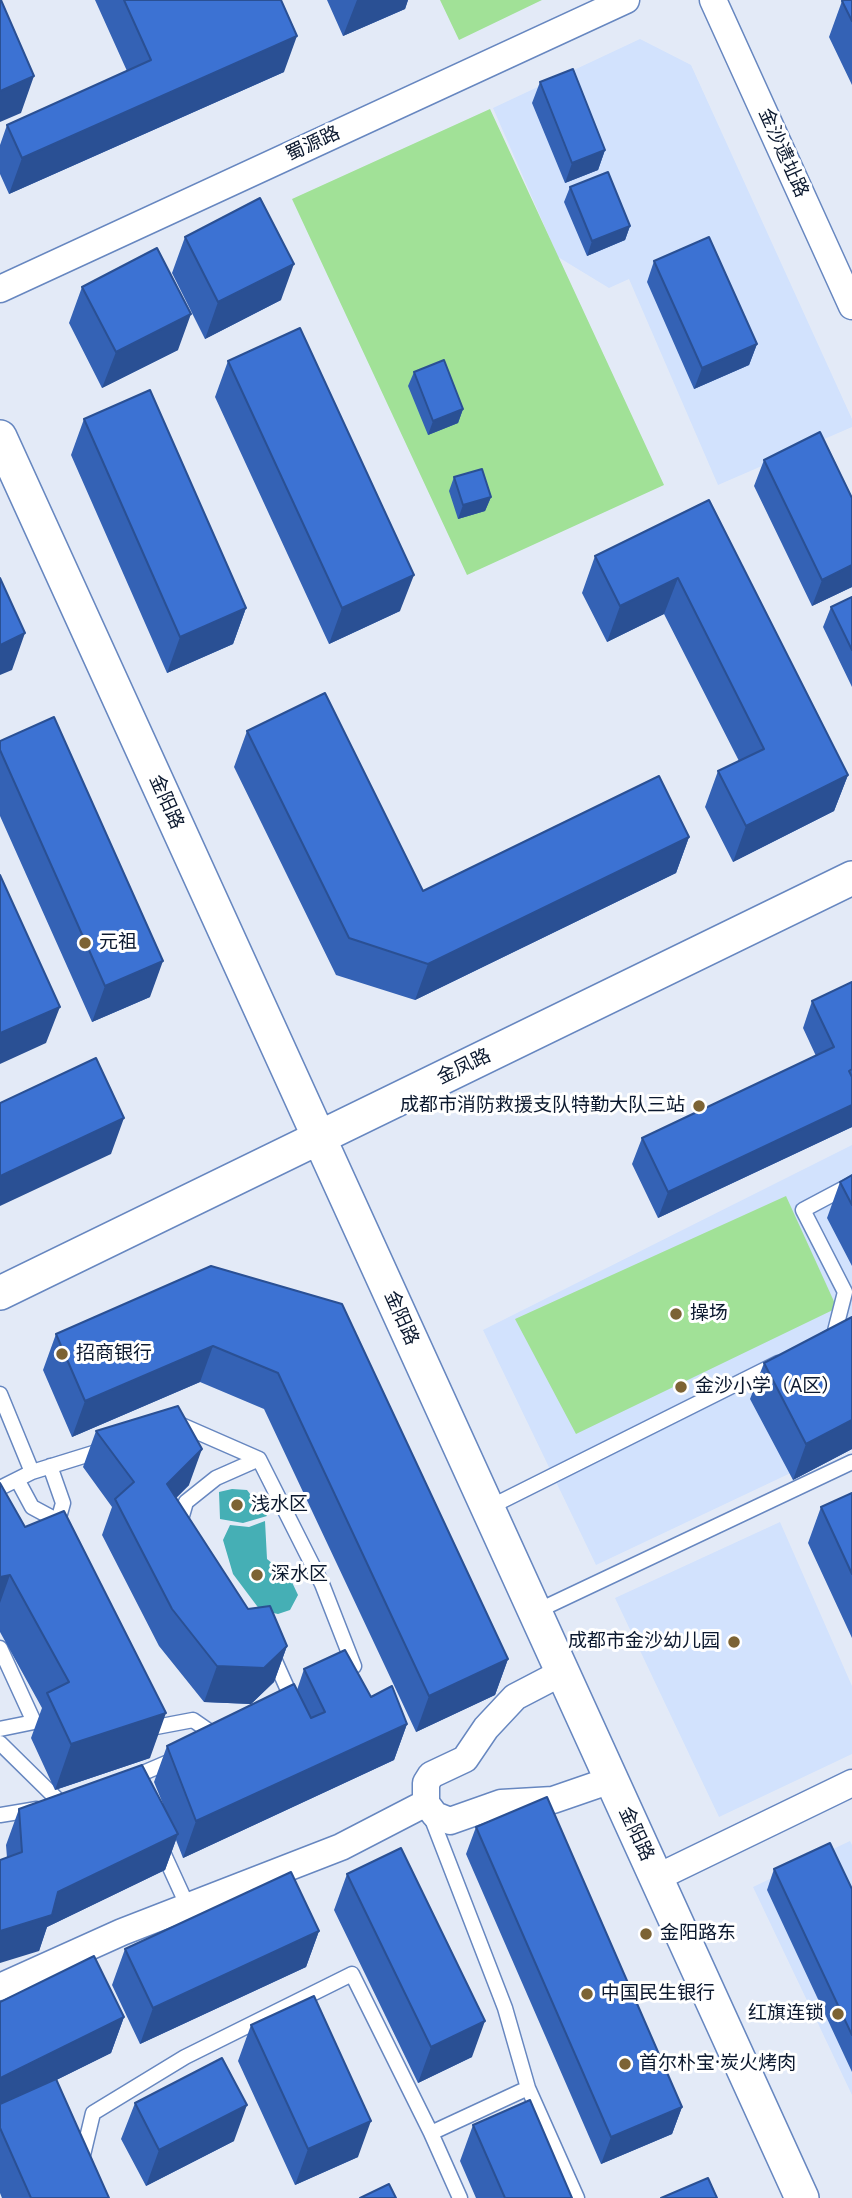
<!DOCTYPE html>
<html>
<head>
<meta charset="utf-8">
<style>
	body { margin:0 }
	canvas { display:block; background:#e3eaf7 }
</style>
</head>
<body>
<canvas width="852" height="2198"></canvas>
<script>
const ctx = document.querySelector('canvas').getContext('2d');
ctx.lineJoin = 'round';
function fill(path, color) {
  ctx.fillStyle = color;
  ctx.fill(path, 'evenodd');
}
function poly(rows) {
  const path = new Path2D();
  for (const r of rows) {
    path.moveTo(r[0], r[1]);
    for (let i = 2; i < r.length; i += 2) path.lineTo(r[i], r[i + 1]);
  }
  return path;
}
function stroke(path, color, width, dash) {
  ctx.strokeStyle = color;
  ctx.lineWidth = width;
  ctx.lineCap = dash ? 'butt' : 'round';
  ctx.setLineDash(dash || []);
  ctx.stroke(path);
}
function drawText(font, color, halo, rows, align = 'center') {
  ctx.font = font + ' "Noto Sans","Noto Sans SC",sans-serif';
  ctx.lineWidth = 6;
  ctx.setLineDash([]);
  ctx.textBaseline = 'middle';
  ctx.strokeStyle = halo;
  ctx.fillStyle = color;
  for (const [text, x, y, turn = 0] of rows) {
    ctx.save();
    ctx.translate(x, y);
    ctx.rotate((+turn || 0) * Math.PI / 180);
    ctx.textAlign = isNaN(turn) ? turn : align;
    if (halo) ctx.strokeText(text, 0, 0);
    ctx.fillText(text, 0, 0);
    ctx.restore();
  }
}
const built = poly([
	[640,39,691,65,852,419,852,427,718,485,629,279,609,288,558,257,493,108],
	[852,1145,852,1444,596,1565,483,1330],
	[780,1522,852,1686,852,1754,719,1817,615,1598],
	[850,1841,852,1845,852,2095,753,1887]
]);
const green = poly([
	[440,0,542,0,459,40],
	[490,109,664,485,467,575,292,199],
	[786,1196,837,1308,576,1434,515,1319]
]);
const water = poly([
	[232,1489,247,1490,267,1516,243,1523,220,1519,219,1492],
	[265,1521,267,1559,290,1578,298,1595,290,1610,278,1614,260,1610,233,1574,223,1540,230,1525,249,1527]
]);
const service = poly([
	[827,1339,834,1335,845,1292,803,1210,852,1184],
	[0,1394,32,1472],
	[175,1426,179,1424,259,1459,322,1584,354,1666,341,1673],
	[50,1466,63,1503,58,1521,61,1531],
	[18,1481,32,1507,58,1521],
	[0,1488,32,1472,103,1450],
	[488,1508,778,1363],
	[179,1526,186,1502,216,1478,259,1459],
	[535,1612,852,1462],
	[0,1648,34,1722,0,1729],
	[271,1652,292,1699],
	[146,1721,156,1727,193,1720,219,1738],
	[0,1743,62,1804],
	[129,1779,178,1758],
	[430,1814,505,2008,528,2088,431,2133,460,2198],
	[0,1815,37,1809],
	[161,1848,188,1907],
	[528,2088,577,2198],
	[85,2163,82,2159,93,2113,185,2057,352,1974,431,2133]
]);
const minor = poly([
	[713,0,852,306],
	[0,289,626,0],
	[426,1803,435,1815,450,1821,501,1803,553,1800,611,1780],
	[656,1878,852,1783],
	[0,1987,122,1932,341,1847,426,1803,426,1783,431,1775,465,1759,486,1728,515,1697,563,1672]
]);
const tertiary = poly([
	[0,437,802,2198],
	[0,1293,852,878]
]);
const wall = poly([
	[95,0,281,0,284,72,9,194,0,174,0,145,7,125,127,71],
	[327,0,408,0,405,9,343,36],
	[852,0,852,85,829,37,842,1],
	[540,82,605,150,598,170,565,183,532,103],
	[570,187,630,226,625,240,587,256,564,202],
	[185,237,281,300,205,339,172,273],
	[654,261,757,344,749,365,694,389,647,282],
	[82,287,178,350,102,388,69,323],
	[228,361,400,611,329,644,215,397],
	[414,372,463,409,458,423,428,435,408,386],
	[84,419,246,608,233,644,167,673,71,455],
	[764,460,852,498,852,587,812,606,754,486],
	[454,477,491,497,485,511,458,519,449,491],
	[709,500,848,775,834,811,733,862,705,807,718,771,739,761,664,614,607,642,582,593,595,556],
	[852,597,852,687,823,627,831,607],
	[247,731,423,891,689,837,676,873,415,1000,336,975,234,767],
	[0,741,150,997,92,1022,0,816],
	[852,982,852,1127,658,1218,632,1164,642,1138,816,1056,803,1028,812,1001],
	[852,1175,852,1266,827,1218,840,1182],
	[211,1266,508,1659,495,1695,416,1732,264,1409,200,1382,72,1437,43,1370,56,1334],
	[852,1317,852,1449,793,1480,750,1399,764,1363],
	[96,1431,189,1485,176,1498,248,1609,287,1646,274,1682,251,1704,204,1702,159,1646,102,1535,112,1507,83,1467],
	[0,1483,150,1758,55,1790,31,1738,42,1708,0,1632],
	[852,1493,852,1638,808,1543,821,1507],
	[304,1669,371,1697,407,1724,394,1760,183,1858,176,1840,165,1870,47,1927,39,1951,7,1858,6,1845,19,1809,163,1804,154,1782,167,1746,297,1690],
	[476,1827,682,2107,672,2134,601,2164,466,1854],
	[774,1869,852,1889,852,2072,767,1890],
	[347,1874,472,2057,418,2083,334,1910],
	[319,1931,306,1967,140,2044,112,1985,125,1949],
	[0,2002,124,2017,111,2053,56,2080,109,2198,2,2198,0,2193],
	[251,2025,358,2157,295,2185,238,2061],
	[135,2103,234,2141,146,2186,121,2139],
	[473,2125,572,2198,476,2198,460,2161]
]);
const shadedWall = poly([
	[357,0,408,0,405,9,343,36],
	[297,36,284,72,9,194,22,158],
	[34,76,21,113,0,122,0,91],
	[605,150,598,170,565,183,572,163],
	[630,226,625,240,587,256,592,241],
	[294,264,281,300,205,339,218,302],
	[191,314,178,350,102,388,116,352],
	[757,344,749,365,694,389,702,368],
	[463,409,458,423,428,435,433,421],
	[491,497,485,511,458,519,463,505],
	[852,565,852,587,812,606,822,580],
	[414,575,400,611,329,644,342,608],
	[678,578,664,614,607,642,620,606],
	[246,608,233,644,167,673,180,637],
	[25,633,12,670,0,675,0,645],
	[848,775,834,811,733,862,746,826],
	[689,837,676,873,415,1000,428,964],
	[163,961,150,997,92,1022,105,986],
	[60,1007,46,1043,0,1064,0,1033],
	[852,1105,852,1127,658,1218,668,1192],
	[124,1118,111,1154,0,1206,0,1176],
	[213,1346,200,1382,72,1437,85,1401],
	[852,1420,852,1449,793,1480,806,1444],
	[202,1449,189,1485,154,1520,167,1484],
	[10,1575,0,1603,0,1577],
	[287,1646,274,1682,251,1704,204,1702,217,1666],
	[508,1659,495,1695,416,1732,429,1696],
	[166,1713,150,1758,55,1790,71,1744],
	[407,1724,394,1760,183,1858,196,1821],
	[178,1834,165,1870,47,1927,39,1951,0,1963,0,1931,58,1892],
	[319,1931,306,1967,140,2044,153,2008],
	[124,2017,111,2053,0,2108,0,2078],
	[485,2021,472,2057,418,2083,431,2047],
	[247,2105,234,2141,146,2186,159,2150],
	[682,2107,672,2134,601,2164,611,2137],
	[371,2121,358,2157,295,2185,308,2149]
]);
const building = poly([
	[0,0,1,0,34,76,0,91,0,0],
	[124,0,281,0,297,36,22,158,7,125,151,60,124,0],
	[844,0,852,0,852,21,842,1,844,0],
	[573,69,605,150,572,163,540,82,573,69],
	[608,172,630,226,592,241,570,187,608,172],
	[260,198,294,264,218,302,185,237,260,198],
	[709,237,757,344,702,368,654,261,709,237],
	[157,248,191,314,116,352,82,287,157,248],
	[300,328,414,575,342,608,228,361,300,328],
	[444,360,463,409,433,421,414,372,444,360],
	[150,390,246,608,180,637,84,419,150,390],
	[820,432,852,498,852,565,822,580,764,460,820,432],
	[482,469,491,497,463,505,454,477,482,469],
	[709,500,848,775,746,826,718,771,764,749,678,578,620,606,595,556,709,500],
	[0,578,25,633,0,645,0,578],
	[852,597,852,650,831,607,852,597],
	[325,693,423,891,659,776,689,837,428,964,349,938,247,731,325,693],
	[54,717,163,961,105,986,0,750,0,741,54,717],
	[0,875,60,1007,0,1033,0,875],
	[852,982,852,1069,849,1071,852,1077,852,1105,668,1192,642,1138,834,1047,812,1001,852,982],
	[96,1058,124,1118,0,1176,0,1103,96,1058],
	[852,1175,852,1205,840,1182,852,1175],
	[211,1266,342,1304,508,1659,429,1696,278,1373,213,1346,85,1401,56,1334,211,1266],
	[852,1317,852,1420,806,1444,764,1363,852,1317],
	[178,1406,202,1449,167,1484,248,1609,270,1606,287,1646,264,1668,217,1666,172,1609,115,1499,134,1482,96,1431,178,1406],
	[0,1483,25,1527,64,1511,166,1713,71,1744,47,1693,69,1682,10,1575,0,1577,0,1483],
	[852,1493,852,1574,821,1507,852,1493],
	[345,1650,371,1697,392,1686,407,1724,196,1821,167,1746,294,1684,311,1718,325,1712,304,1669,345,1650],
	[142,1765,178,1834,58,1892,52,1915,0,1931,0,1860,22,1852,19,1809,142,1765],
	[547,1797,682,2107,611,2137,476,1827,547,1797],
	[830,1843,852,1889,852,2035,774,1869,830,1843],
	[401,1848,485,2021,431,2047,347,1874,401,1848],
	[291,1872,319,1931,153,2008,125,1949,291,1872],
	[94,1956,124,2017,0,2078,0,2002,94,1956],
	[314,1996,371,2121,308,2149,251,2025,314,1996],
	[222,2058,247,2105,159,2150,135,2103,222,2058],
	[56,2079,109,2198,31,2198,0,2128,0,2104,56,2079],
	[530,2100,572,2198,505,2198,473,2125,530,2100],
	[708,2178,717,2198,661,2198,708,2178],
	[389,2184,396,2198,360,2198,389,2184]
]);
const markers = [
	[85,943,7,"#7c6334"],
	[699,1106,7,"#7c6334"],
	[676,1314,7,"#7c6334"],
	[62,1354,7,"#7c6334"],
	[681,1387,7,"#7c6334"],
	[237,1505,7,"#7c6334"],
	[257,1575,7,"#7c6334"],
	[734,1642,7,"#7c6334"],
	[646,1934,7,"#7c6334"],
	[587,1994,7,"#7c6334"],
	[838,2014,7,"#7c6334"],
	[625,2064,7,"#7c6334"]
];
const streetNames = [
	["蜀源路",313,144,-25],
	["金沙遗址路",783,153,66],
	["金阳路",166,802,66],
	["金凤路",464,1067,-26],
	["金阳路",401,1318,66],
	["金阳路",636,1834,65]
];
const poiNames = [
	["元祖",99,943],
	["成都市消防救援支队特勤大队三站",685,1106,"right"],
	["操场",690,1314],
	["招商银行",76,1354],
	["金沙小学（A区）",695,1387],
	["浅水区",251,1505],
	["深水区",271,1575],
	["成都市金沙幼儿园",720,1642,"right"],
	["金阳路东",660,1934],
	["中国民生银行",601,1994],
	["红旗连锁",824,2014,"right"],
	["首尔朴宝·炭火烤肉",639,2064]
];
fill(built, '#d2e2fd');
fill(green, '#a1e197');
fill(water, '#45afb5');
stroke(service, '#6787c0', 17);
stroke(minor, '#6787c0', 29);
stroke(tertiary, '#6787c0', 36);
stroke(service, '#fff', 14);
stroke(minor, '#fff', 26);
stroke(tertiary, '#fff', 33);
fill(wall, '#3462b5');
fill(shadedWall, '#2a5094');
fill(building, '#3c72d3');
stroke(building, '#2a5094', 2);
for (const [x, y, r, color] of markers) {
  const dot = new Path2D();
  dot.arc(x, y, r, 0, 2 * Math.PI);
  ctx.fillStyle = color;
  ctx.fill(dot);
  stroke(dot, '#fff', 2.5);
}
drawText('19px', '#0c192f', '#fff', streetNames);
drawText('19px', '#0c192f', '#fff', poiNames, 'left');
</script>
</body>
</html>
